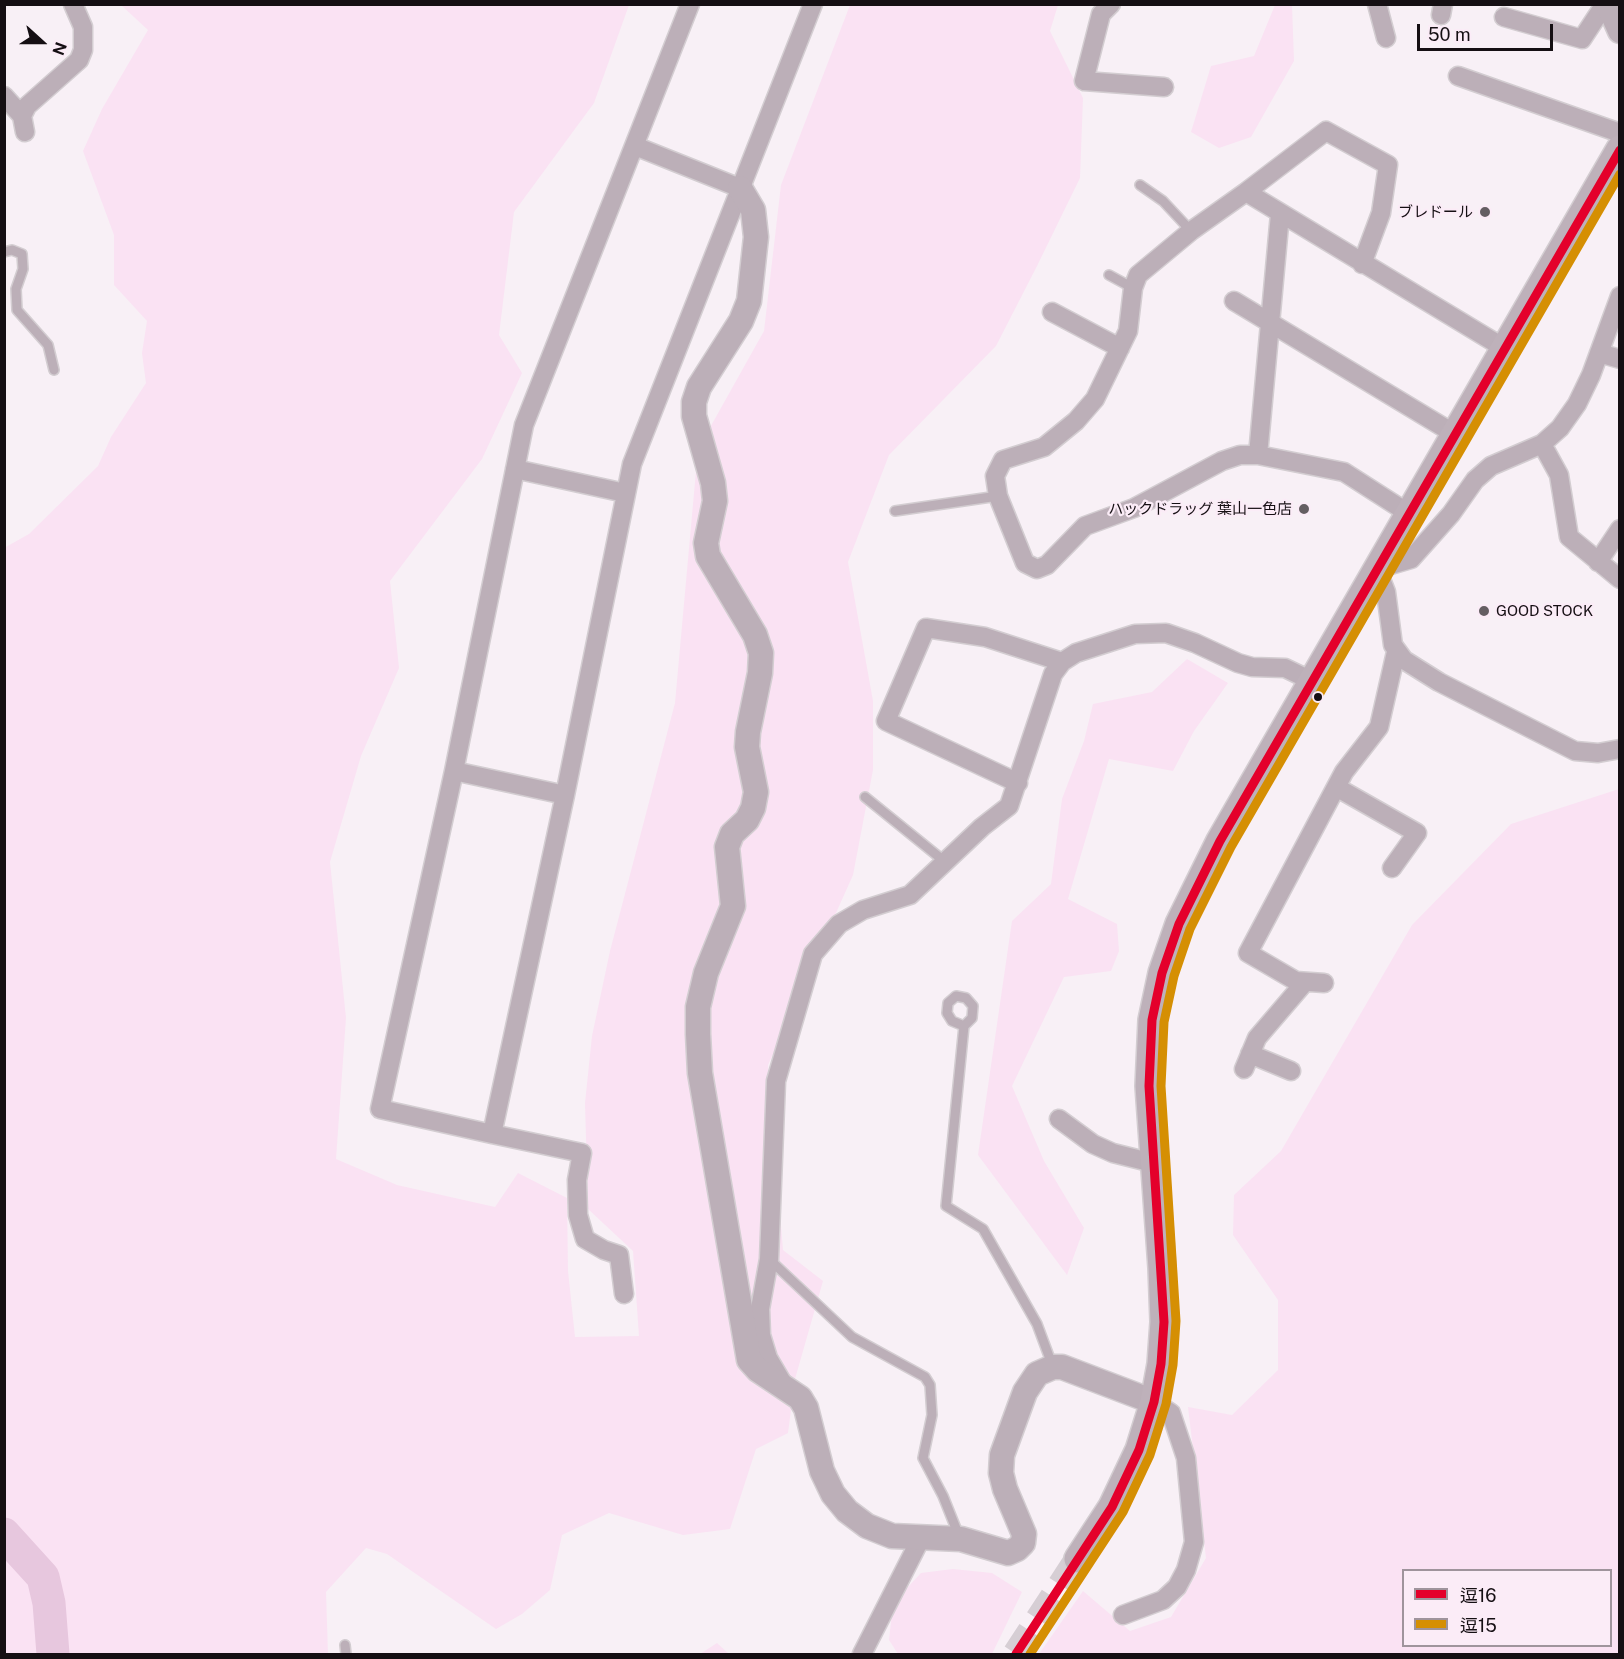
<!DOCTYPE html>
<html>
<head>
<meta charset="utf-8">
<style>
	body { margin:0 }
	#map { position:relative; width:1624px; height:1659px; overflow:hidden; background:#f8f0f6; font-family:"Public Sans","Noto Sans JP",sans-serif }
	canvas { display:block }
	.frame { position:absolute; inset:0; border:6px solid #150f13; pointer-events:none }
	.legend { position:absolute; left:1402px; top:1569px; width:210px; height:78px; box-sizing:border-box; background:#fbecf7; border:2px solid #9f949c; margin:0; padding:8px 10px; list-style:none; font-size:18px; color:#150f13 }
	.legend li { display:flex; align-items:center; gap:12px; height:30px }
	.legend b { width:30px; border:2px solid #9f949c }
	.north { position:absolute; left:12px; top:12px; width:60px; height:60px; -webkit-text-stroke:4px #fbecf7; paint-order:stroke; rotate:111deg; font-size:16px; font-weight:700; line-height:24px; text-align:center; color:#150f13 }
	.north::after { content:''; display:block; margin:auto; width:21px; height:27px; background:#150f13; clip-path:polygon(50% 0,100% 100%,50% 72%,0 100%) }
	.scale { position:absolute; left:1417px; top:24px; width:136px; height:27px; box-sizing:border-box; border:3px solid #150f13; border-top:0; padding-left:8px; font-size:18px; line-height:21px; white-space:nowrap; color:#150f13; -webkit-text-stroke:4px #fbecf7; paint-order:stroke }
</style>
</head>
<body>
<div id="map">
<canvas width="1624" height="1659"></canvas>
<div class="frame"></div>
<ul class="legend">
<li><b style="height:8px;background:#e4002b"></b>逗16</li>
<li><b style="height:8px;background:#d58f03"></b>逗15</li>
</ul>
<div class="north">N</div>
<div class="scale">50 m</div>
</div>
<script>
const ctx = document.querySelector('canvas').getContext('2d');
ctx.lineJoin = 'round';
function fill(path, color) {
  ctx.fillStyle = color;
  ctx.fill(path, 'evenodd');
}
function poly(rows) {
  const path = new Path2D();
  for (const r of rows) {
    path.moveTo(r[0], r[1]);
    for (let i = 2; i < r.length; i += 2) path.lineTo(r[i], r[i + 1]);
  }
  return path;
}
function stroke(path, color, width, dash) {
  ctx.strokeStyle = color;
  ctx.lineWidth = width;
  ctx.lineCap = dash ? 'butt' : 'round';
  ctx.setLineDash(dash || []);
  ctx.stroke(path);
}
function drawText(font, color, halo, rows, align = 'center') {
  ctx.font = font + ' "Public Sans","Noto Sans JP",sans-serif';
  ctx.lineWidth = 4.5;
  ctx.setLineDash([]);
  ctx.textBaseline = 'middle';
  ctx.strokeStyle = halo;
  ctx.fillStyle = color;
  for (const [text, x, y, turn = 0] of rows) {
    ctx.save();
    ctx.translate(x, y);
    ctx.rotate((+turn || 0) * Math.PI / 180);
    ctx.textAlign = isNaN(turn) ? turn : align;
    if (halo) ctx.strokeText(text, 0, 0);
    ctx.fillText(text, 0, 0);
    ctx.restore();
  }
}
const green = poly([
	[121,5,629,5,594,103,514,212,499,335,522,373,482,459,390,581,399,668,361,756,330,862,346,1018,336,1159,397,1185,495,1207,518,1173,567,1198,568,1271,575,1337,639,1336,633,1251,588,1209,585,1103,592,1036,610,951,675,703,698,449,764,331,781,185,850,5,1058,5,1050,31,1083,98,1080,178,1037,266,996,346,889,455,848,562,873,701,873,770,853,875,768,1065,783,1250,823,1281,795,1379,788,1433,756,1449,730,1529,683,1535,609,1513,562,1535,550,1590,522,1614,496,1629,387,1554,366,1548,326,1592,328,1654,5,1654,4,548,29,534,98,466,111,437,146,383,142,353,147,321,114,285,114,235,83,151,102,109,148,30],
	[1275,5,1292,5,1294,61,1251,137,1219,148,1191,132,1211,66,1254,56],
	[1187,659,1228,683,1194,731,1173,771,1109,759,1068,899,1117,924,1119,951,1111,971,1064,977,1012,1086,1044,1161,1084,1228,1067,1275,978,1155,1012,921,1051,884,1062,799,1084,741,1093,704,1152,692],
	[1619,789,1619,1654,1039,1654,1083,1591,1130,1631,1171,1617,1206,1558,1188,1407,1232,1415,1278,1370,1278,1300,1233,1235,1234,1195,1281,1151,1412,925,1511,824],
	[1404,1570,1610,1570,1610,1646,1404,1646],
	[953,1569,992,1573,1022,1592,992,1654,898,1654,889,1640,893,1603,921,1573],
	[717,1643,729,1654,700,1654]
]);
const river = poly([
	[4,1534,43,1577,49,1603,53,1654]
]);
const primaryTunnel = poly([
	[1016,1654,1078,1559]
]);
const lane = poly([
	[1140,185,1163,201,1191,231],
	[4,252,12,250,22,254,23,269,16,289,17,310,48,345,54,370],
	[1109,275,1133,288],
	[895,511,998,496],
	[865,797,944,861],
	[964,1026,952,1021,947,1013,948,1003,956,996,966,998,973,1006,972,1018,964,1026,946,1206,983,1229,1037,1324,1053,1367],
	[769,1259,852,1337,925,1377,930,1385,932,1415,923,1458,943,1496,959,1536],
	[345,1645,346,1654]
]);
const street = poly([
	[690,4,524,425,454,771,380,1109,492,1134,565,795,632,464,813,4],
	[1111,4,1101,14,1084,81,1164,87],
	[1377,4,1386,38],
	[1441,15,1443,4],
	[1504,17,1582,39,1605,4],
	[1458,76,1620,133],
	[4,96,22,116],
	[25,132,22,116,27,106,79,60,83,50,83,27,73,4],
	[635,146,740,188],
	[1246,192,1326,131,1388,165,1381,213,1362,264],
	[1620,296,1591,375,1577,404,1560,428,1542,444,1491,466,1475,480,1451,514,1411,559,1377,569,1386,592,1393,645,1404,660,1439,682,1575,751,1598,753,1620,749],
	[1234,301,1453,433],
	[1052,312,1120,348],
	[1599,353,1620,359],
	[1542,444,1559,475,1569,537,1620,579],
	[1258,455,1280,214],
	[515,469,625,493],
	[1408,513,1344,472,1258,455,1240,455,1222,461,1134,508,1085,526,1047,565,1037,569,1025,563,998,496,995,476,1003,460,1044,447,1076,421,1095,399,1128,331,1133,288,1138,275,1191,231,1246,192,1504,348],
	[1598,562,1620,529],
	[454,771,565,795],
	[1018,783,886,721,926,628,985,637,1062,662],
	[1336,787,1417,833,1392,868],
	[1324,983,1296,981,1248,953,1344,772,1379,727,1396,652],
	[1250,1054,1291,1071],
	[1244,1069,1257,1038,1305,982],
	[1059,1119,1093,1144,1113,1153,1153,1163],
	[492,1134,582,1153,577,1180,578,1215,585,1239,604,1250,619,1255,624,1294],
	[785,1387,768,1358,761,1335,760,1309,769,1259,776,1081,813,954,839,924,863,910,910,895,982,827,1009,806,1053,674,1062,662,1076,653,1135,634,1166,633,1195,643,1238,663,1252,667,1285,668,1312,681],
	[1123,1615,1163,1600,1177,1587,1186,1570,1194,1542,1186,1458,1171,1413,1154,1402],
	[862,1654,921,1538]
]);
const secondary = poly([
	[1608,4,1620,31],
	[740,188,753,210,756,237,749,301,741,321,699,387,694,402,694,416,713,483,715,501,706,543,708,556,755,635,761,653,760,673,748,732,747,747,756,792,753,808,747,820,732,834,727,847,733,906,706,973,698,1007,698,1034,700,1073,749,1360,758,1370,800,1398,806,1408,822,1471,833,1494,847,1511,867,1526,892,1536,961,1539,1008,1553,1017,1549,1023,1543,1024,1534,1005,1489,1001,1473,1002,1455,1025,1392,1037,1374,1053,1367,1062,1367,1154,1402]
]);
const primary = poly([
	[1078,1559,1112,1507,1139,1450,1154,1402,1161,1364,1164,1322,1162,1268,1149,1086,1152,1020,1162,973,1179,924,1220,841,1620,149]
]);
const bus1 = poly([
	[1016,1654,1112,1507,1139,1450,1154,1402,1161,1364,1164,1322,1149,1086,1152,1020,1162,973,1179,924,1220,841,1620,150]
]);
const bus2 = poly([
	[1030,1654,1123,1512,1150,1455,1166,1404,1173,1365,1176,1321,1161,1086,1164,1022,1174,976,1190,929,1231,847,1620,174]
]);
const markers = [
	[1485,212,6,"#645e62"],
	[1304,509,6,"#645e62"],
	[1484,611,6,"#645e62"],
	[1318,697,5,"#150f13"]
];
const poiNames = [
	["ブレドール",1473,212],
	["ハックドラッグ 葉山一色店",1292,509],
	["GOOD STOCK",1496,611,"left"]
];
fill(green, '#fae2f3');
stroke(river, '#e7c7de', 33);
stroke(primaryTunnel, '#d6ced4', 27, [27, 14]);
stroke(lane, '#d3cdd1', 12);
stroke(street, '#d3cdd1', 21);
stroke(secondary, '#d3cdd1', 27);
stroke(primary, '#d3cdd1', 30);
stroke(lane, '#bcafb8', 9);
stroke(street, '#bcafb8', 18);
stroke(secondary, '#bcafb8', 24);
stroke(primary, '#beb1ba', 27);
stroke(bus1, '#e4002b', 9);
stroke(bus2, '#d58f03', 9);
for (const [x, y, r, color] of markers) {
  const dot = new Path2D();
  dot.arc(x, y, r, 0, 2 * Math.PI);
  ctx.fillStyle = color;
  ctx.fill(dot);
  stroke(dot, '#fbecf7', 2);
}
drawText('15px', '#150f13', '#fbecf7', poiNames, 'right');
</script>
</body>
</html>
